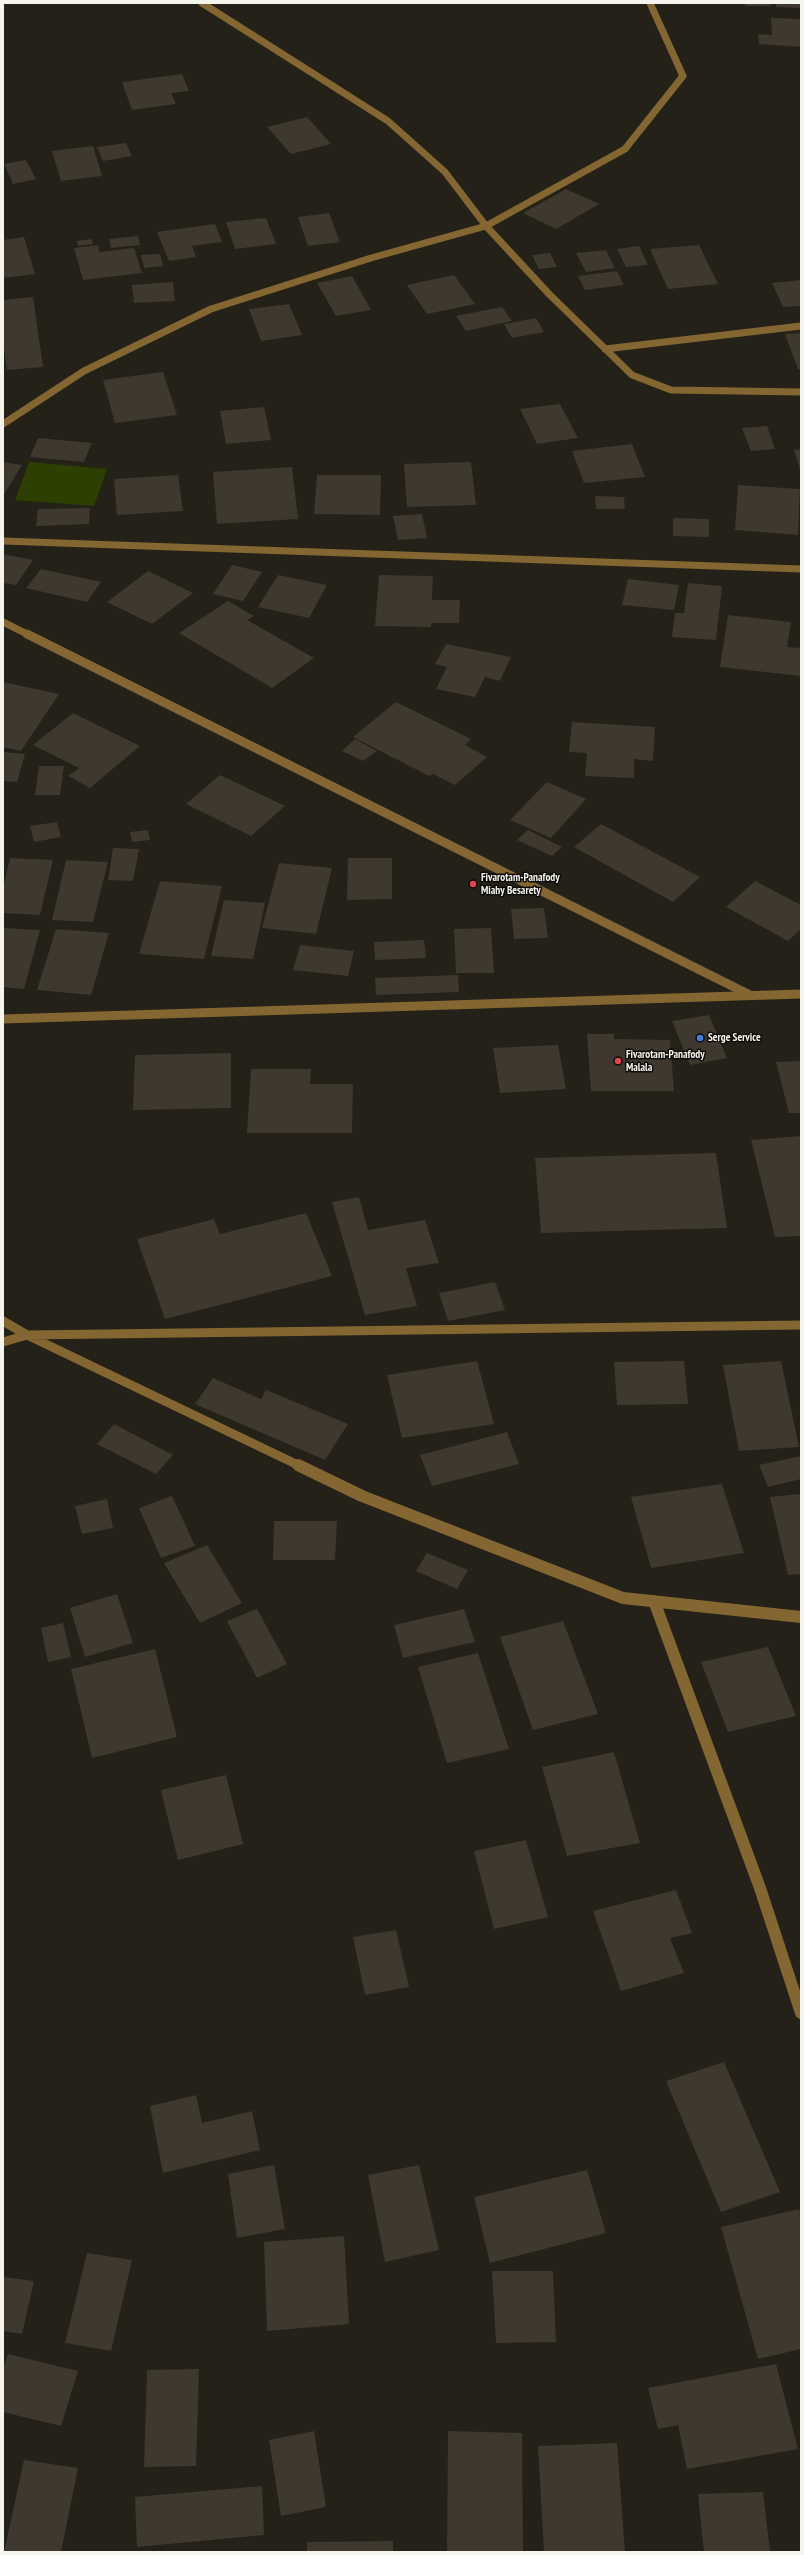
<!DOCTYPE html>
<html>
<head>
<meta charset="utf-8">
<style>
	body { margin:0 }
	#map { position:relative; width:804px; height:2555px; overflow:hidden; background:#242118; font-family:"PT Sans Narrow",sans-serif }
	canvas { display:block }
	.frame { position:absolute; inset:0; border:4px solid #f5f4ed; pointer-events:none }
</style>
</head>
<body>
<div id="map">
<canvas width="804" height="2555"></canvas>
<div class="frame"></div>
</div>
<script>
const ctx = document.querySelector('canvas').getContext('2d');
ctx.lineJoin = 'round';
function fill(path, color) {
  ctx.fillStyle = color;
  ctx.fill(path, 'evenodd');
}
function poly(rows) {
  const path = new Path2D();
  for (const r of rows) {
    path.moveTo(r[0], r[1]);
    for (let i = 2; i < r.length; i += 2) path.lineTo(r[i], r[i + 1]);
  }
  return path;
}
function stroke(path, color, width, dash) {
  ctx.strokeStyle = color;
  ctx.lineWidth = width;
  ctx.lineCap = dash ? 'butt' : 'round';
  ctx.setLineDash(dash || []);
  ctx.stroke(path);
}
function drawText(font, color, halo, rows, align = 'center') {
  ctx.font = font + ' "PT Sans Narrow",sans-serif';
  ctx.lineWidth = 3;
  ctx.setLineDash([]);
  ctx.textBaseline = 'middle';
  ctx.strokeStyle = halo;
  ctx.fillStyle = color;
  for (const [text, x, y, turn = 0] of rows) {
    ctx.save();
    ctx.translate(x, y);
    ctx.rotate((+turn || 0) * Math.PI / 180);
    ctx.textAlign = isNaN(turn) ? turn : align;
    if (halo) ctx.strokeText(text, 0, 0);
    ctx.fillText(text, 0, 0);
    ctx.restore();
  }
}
const green = poly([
	[29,462,107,469,94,506,15,500]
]);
const building = poly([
	[745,3,771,3,771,6,745,6],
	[776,3,800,3,800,8,776,7],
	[771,18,801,19,801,47,759,44,758,34,772,35],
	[182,74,189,91,171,93,176,104,132,110,122,82],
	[307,117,331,144,291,154,267,127],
	[126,143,132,156,103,161,97,147],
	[93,146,102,176,61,181,52,151],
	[26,160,36,179,13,184,4,164],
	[566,189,599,204,556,229,523,213],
	[329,213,340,242,308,246,298,217],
	[266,218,276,244,235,249,226,222],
	[215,224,222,242,192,246,196,257,169,261,157,232],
	[138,236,140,245,111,248,109,239],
	[24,237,35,274,3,278,3,240],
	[92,239,93,244,78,246,77,241],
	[98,245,99,252,134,248,142,273,83,280,74,248],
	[699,245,718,284,668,289,650,249],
	[639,246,648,265,626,267,617,249],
	[606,250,615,268,586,272,576,253],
	[550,253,557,267,539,269,532,255],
	[160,254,163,266,144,268,141,255],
	[617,271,624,285,585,290,578,276],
	[454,275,475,304,427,314,407,285],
	[352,276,371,310,336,316,317,283],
	[801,280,801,306,783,307,772,283],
	[173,282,175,301,134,303,132,285],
	[33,297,43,367,7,370,3,340,3,300],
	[289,304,302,335,261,341,249,309],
	[502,307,512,321,466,331,456,316],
	[536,318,544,332,512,338,504,324],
	[801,333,801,369,798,369,785,334],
	[163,372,177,415,115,423,103,380],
	[560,404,578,438,537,444,520,409],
	[264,407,271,440,226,444,220,411],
	[767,426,775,449,751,451,742,428],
	[38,438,92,443,84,462,30,457],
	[632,444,645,477,584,483,572,451],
	[801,449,801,473,794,450],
	[3,462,22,465,3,496],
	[471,462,476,505,407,507,404,464],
	[292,467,298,519,217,524,213,472],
	[178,475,183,511,117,515,114,479],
	[317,475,381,475,380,515,314,514],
	[738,485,800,489,798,535,735,530],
	[595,496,624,497,625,509,596,509],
	[90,508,89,524,36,526,38,509],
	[422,514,427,538,398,540,393,516],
	[673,518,709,519,709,537,673,536],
	[3,554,33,560,16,585,3,583],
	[232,565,262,572,243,601,213,594],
	[41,569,101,582,87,602,26,588],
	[148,571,193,593,152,624,107,602],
	[278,575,327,585,309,618,258,607],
	[379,575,433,576,432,600,460,600,459,623,431,623,431,627,375,626],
	[628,579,679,585,674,610,622,605],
	[688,583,722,586,716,640,672,637,675,613,684,613],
	[228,601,254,616,247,620,314,658,272,688,179,633],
	[728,615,791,622,787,647,801,648,801,676,720,667],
	[446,644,511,657,500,681,485,677,475,697,436,689,447,667,435,664],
	[3,682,59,694,21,751,3,747],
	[396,702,471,739,465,745,487,757,455,785,433,774,429,776,353,737],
	[73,713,140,746,90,788,68,776,79,768,33,745],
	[572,722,655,727,653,761,634,759,634,778,585,776,587,753,569,752],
	[355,739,377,751,363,761,342,751],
	[3,752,25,754,17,782,3,781],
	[39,766,64,766,60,795,35,795],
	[220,775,285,806,251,836,186,804],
	[547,782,586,799,551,838,510,820],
	[57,822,61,837,34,842,30,826],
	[601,824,700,877,673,902,574,847],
	[148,830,150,840,132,842,130,832],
	[528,830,562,847,552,856,517,840],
	[113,848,139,849,133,881,108,880],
	[10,858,53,860,40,915,3,913,3,889],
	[348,858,392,858,392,899,347,900],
	[66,860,108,862,93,922,52,920],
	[279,863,332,868,316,934,262,928],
	[160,881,222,886,204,959,139,954],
	[755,881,801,905,801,929,788,941,726,907],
	[224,900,265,903,253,959,211,956],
	[544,908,548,938,514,939,511,909],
	[3,928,40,930,24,989,3,987],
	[491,928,494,973,456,973,454,929],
	[56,929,109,933,91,995,37,990],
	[424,940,426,958,375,960,374,942],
	[300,945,354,951,348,976,293,970],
	[458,975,459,992,376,995,375,978],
	[709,1015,727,1058,690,1065,672,1021],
	[587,1034,614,1034,614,1039,670,1040,674,1091,591,1091],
	[558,1045,566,1089,500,1093,493,1048],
	[231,1053,231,1108,133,1110,135,1055],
	[801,1061,801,1113,789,1113,776,1062],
	[251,1069,311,1069,310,1084,353,1084,352,1133,247,1133],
	[801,1136,801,1236,775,1237,751,1140],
	[716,1153,727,1228,541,1233,535,1158],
	[359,1197,368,1230,425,1220,439,1263,406,1268,417,1306,365,1315,332,1202],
	[306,1213,332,1276,165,1319,137,1239,214,1219,220,1234],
	[495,1282,505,1310,448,1321,439,1293],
	[477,1361,494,1424,402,1438,387,1375],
	[684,1361,688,1404,617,1405,614,1362],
	[781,1361,799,1447,739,1451,723,1365],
	[213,1378,261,1399,266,1390,348,1424,325,1460,195,1404],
	[114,1424,173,1455,156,1474,97,1444],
	[507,1432,519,1464,432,1486,420,1455],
	[801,1456,801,1479,768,1487,759,1465],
	[722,1484,744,1553,651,1568,631,1497],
	[801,1494,801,1574,788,1575,770,1497],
	[172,1496,195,1546,161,1558,139,1508],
	[107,1499,113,1528,82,1534,75,1506],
	[274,1521,337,1521,335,1560,273,1560],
	[207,1545,242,1603,200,1623,164,1563],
	[427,1553,468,1570,457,1589,416,1571],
	[117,1594,133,1643,85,1657,70,1608],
	[257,1609,287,1664,257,1678,227,1621],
	[464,1609,475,1642,403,1658,394,1625],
	[563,1621,598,1714,533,1730,500,1637],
	[63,1623,71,1657,48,1662,41,1628],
	[768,1647,796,1716,728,1732,701,1662],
	[155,1649,177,1737,92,1758,71,1669],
	[478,1653,509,1749,447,1763,418,1667],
	[614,1752,640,1843,567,1856,542,1767],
	[226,1775,243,1844,178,1860,161,1790],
	[526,1840,548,1917,494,1929,474,1851],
	[676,1890,692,1933,670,1938,684,1973,621,1991,593,1911],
	[396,1930,409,1987,365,1995,353,1937],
	[724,2062,780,2192,721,2212,666,2081],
	[196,2095,202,2123,252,2111,260,2150,163,2173,150,2106],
	[274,2165,285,2229,237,2238,228,2174],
	[419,2165,439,2250,385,2262,368,2175],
	[587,2170,606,2233,490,2263,474,2197],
	[799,2209,801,2216,801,2349,758,2359,721,2227],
	[344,2236,349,2324,267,2331,264,2242],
	[87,2253,132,2260,111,2351,65,2343],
	[492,2271,553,2271,556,2342,496,2343],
	[3,2277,34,2281,22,2334,3,2331],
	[8,2354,78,2371,61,2426,3,2412,3,2369],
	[776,2364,798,2449,687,2469,678,2425,658,2429,648,2388],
	[199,2369,196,2466,144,2467,147,2370],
	[314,2431,326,2507,281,2516,269,2440],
	[448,2431,522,2433,523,2552,447,2552],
	[617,2443,625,2552,544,2552,538,2446],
	[24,2460,78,2468,61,2552,4,2552],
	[262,2486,264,2535,137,2547,135,2497],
	[763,2492,770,2552,704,2552,698,2494],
	[393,2541,393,2552,307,2552,307,2542]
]);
const minorFar2 = poly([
	[202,3,388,121,445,172,486,226,549,294,632,375,671,390,801,392],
	[605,349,801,326],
	[3,424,84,371,211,309,371,258,486,226,625,149,683,76,650,3],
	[3,541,801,569],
	[3,622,29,635]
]);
const minorFar1 = poly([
	[27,634,748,994],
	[3,1019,801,994],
	[3,1321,27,1335,300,1466],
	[3,1342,27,1335,801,1325]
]);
const minor = poly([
	[298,1465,362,1496,623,1598,801,1617],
	[654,1601,760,1888,801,2013]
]);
const markers = [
	[473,884,4,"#e0444e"],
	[700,1038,4,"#3f7fe0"],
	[618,1061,4,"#e0444e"]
];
const poiNames = [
	["Fivarotam-Panafody",481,878],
	["Miahy Besarety",481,891],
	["Serge Service",708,1038],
	["Fivarotam-Panafody",626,1055],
	["Malala",626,1068]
];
fill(green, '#2e3f02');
fill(building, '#3e382f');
stroke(minorFar2, '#836631', 7);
stroke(minorFar1, '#836631', 9);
stroke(minor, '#836631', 12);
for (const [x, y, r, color] of markers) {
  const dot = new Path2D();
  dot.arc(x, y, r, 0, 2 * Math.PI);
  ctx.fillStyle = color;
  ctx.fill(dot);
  stroke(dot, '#0c0b07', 1.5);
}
drawText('bold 11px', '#f5f4ed', '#0c0b07', poiNames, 'left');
</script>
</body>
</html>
